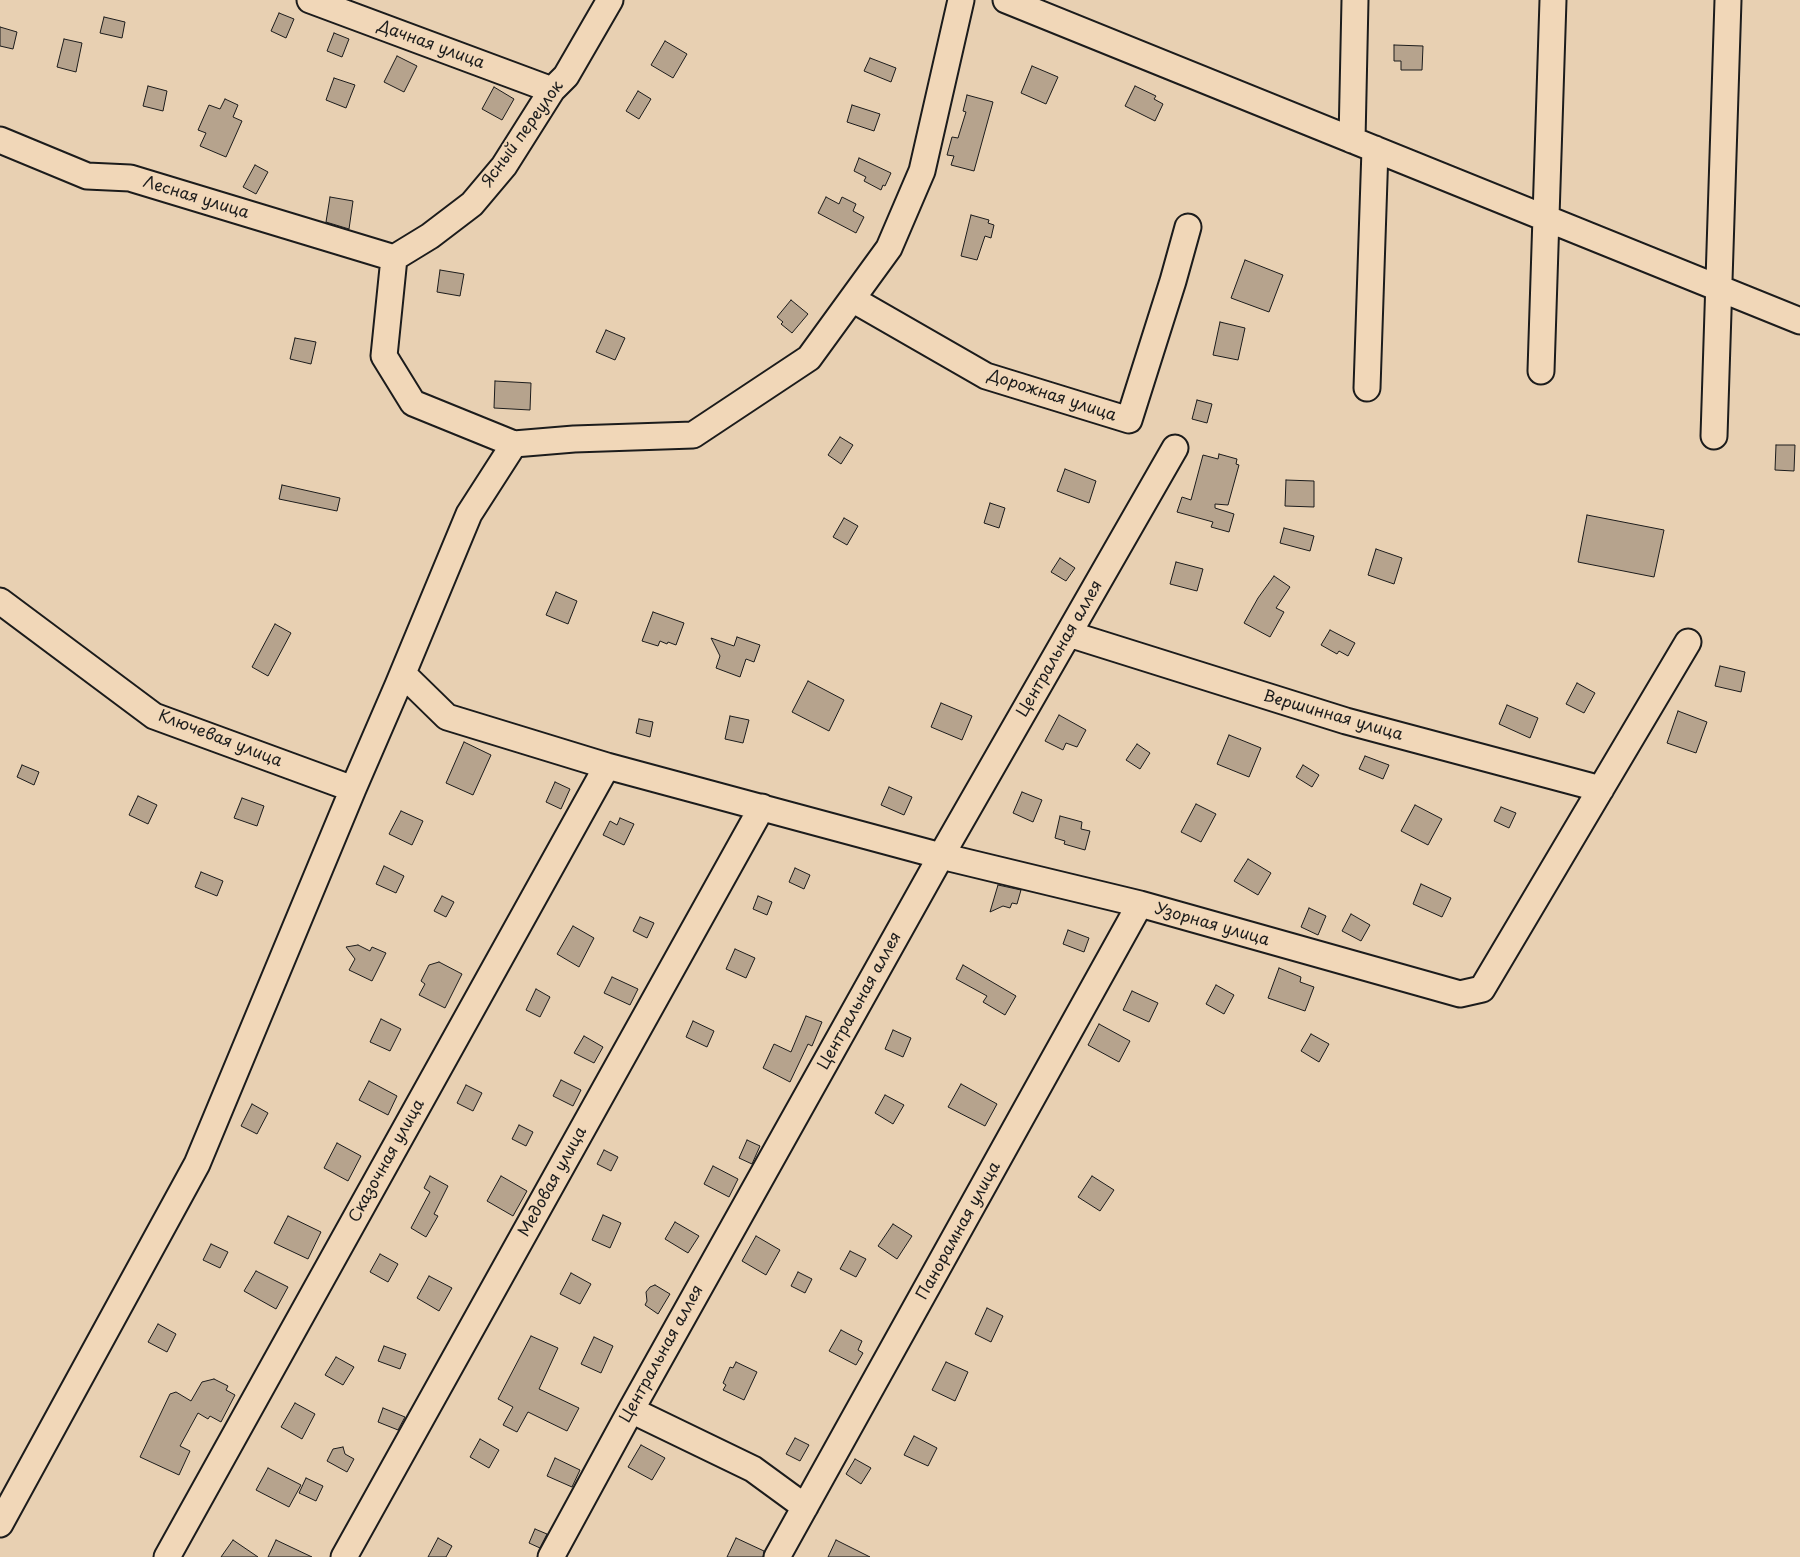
<!DOCTYPE html>
<html>
<head>
<meta charset="utf-8">
<style>
	body { margin:0 }
	canvas { display:block; background:#e8d0b2 }
</style>
</head>
<body>
<canvas width="1800" height="1557"></canvas>
<script>
const ctx = document.querySelector('canvas').getContext('2d');
ctx.lineJoin = 'round';
function fill(path, color) {
  ctx.fillStyle = color;
  ctx.fill(path, 'evenodd');
}
function poly(rows) {
  const path = new Path2D();
  for (const r of rows) {
    path.moveTo(r[0], r[1]);
    for (let i = 2; i < r.length; i += 2) path.lineTo(r[i], r[i + 1]);
  }
  return path;
}
function stroke(path, color, width, dash) {
  ctx.strokeStyle = color;
  ctx.lineWidth = width;
  ctx.lineCap = dash ? 'butt' : 'round';
  ctx.setLineDash(dash || []);
  ctx.stroke(path);
}
function drawText(font, color, halo, rows, align = 'center') {
  ctx.font = font + ' "Playpen Sans",sans-serif';
  ctx.lineWidth = 4;
  ctx.setLineDash([]);
  ctx.textBaseline = 'middle';
  ctx.strokeStyle = halo;
  ctx.fillStyle = color;
  for (const [text, x, y, turn = 0] of rows) {
    ctx.save();
    ctx.translate(x, y);
    ctx.rotate((+turn || 0) * Math.PI / 180);
    ctx.textAlign = isNaN(turn) ? turn : align;
    if (halo) ctx.strokeText(text, 0, 0);
    ctx.fillText(text, 0, 0);
    ctx.restore();
  }
}
const building = poly([
	[279,13,294,19,286,38,271,31,279,13],
	[104,17,125,22,122,38,100,33,104,17],
	[0,27,17,32,13,49,0,46,0,27],
	[334,33,349,39,342,57,327,51,334,33],
	[64,39,82,43,76,72,57,67,64,39],
	[665,41,687,54,673,78,651,65,665,41],
	[1394,45,1423,46,1422,70,1401,70,1401,61,1394,61,1394,45],
	[397,56,417,66,404,92,384,82,397,56],
	[870,58,896,68,891,82,864,71,870,58],
	[1032,66,1058,77,1046,104,1021,93,1032,66],
	[334,78,355,85,346,108,326,100,334,78],
	[148,86,167,91,163,111,143,106,148,86],
	[1135,86,1156,96,1154,99,1163,104,1155,121,1125,106,1135,86],
	[494,87,514,99,502,120,482,109,494,87],
	[638,91,651,99,639,119,626,111,638,91],
	[967,95,993,102,974,171,951,165,954,156,947,155,952,137,958,138,966,112,963,111,967,95],
	[225,99,238,105,233,117,242,121,226,157,200,146,206,133,198,130,209,105,220,109,225,99],
	[852,105,880,114,874,131,847,122,852,105],
	[859,158,891,173,885,186,883,185,881,190,864,181,866,177,854,171,859,158],
	[255,165,268,172,256,194,243,187,255,165],
	[330,197,353,201,349,229,326,222,330,197],
	[826,197,839,204,842,197,856,204,853,211,864,217,856,233,818,213,826,197],
	[971,215,989,220,988,223,994,225,991,238,985,236,977,260,961,256,971,215],
	[1245,260,1283,275,1269,312,1231,298,1245,260],
	[440,270,464,274,460,296,437,292,440,270],
	[791,300,808,314,792,333,781,324,783,322,777,317,791,300],
	[1220,322,1245,328,1238,360,1213,355,1220,322],
	[606,330,625,338,615,360,596,352,606,330],
	[295,338,316,342,311,364,290,359,295,338],
	[495,381,531,383,530,410,494,408,495,381],
	[1197,400,1212,404,1207,423,1192,419,1197,400],
	[840,437,853,445,841,464,828,455,840,437],
	[1776,445,1795,445,1794,471,1775,470,1776,445],
	[1219,454,1237,459,1236,464,1239,465,1228,505,1215,504,1215,508,1234,514,1229,532,1211,527,1213,522,1177,512,1182,497,1191,500,1203,455,1218,459,1219,454],
	[1065,469,1096,481,1089,503,1057,491,1065,469],
	[1286,480,1314,481,1314,507,1285,506,1286,480],
	[282,485,340,498,337,511,279,499,282,485],
	[990,503,1005,508,999,528,984,523,990,503],
	[1587,515,1664,530,1654,577,1578,562,1587,515],
	[844,518,858,526,847,545,833,537,844,518],
	[1284,528,1314,536,1310,551,1280,543,1284,528],
	[1376,549,1402,558,1394,584,1368,575,1376,549],
	[1060,558,1075,568,1066,581,1051,572,1060,558],
	[1176,562,1203,569,1197,591,1170,584,1176,562],
	[1274,576,1290,587,1276,608,1284,612,1270,637,1244,623,1258,598,1274,576],
	[556,592,577,601,568,624,546,615,556,592],
	[653,612,684,623,676,645,668,642,667,644,660,641,658,646,642,641,653,612],
	[275,624,291,633,268,676,252,667,275,624],
	[1330,630,1355,643,1348,656,1339,651,1337,654,1321,645,1330,630],
	[737,637,760,645,754,662,746,659,740,677,716,668,720,656,711,638,734,646,737,637],
	[1720,666,1745,672,1741,692,1715,686,1720,666],
	[808,681,844,700,829,731,792,712,808,681],
	[1577,683,1595,693,1584,713,1566,704,1577,683],
	[941,703,972,716,962,740,931,727,941,703],
	[1507,705,1538,718,1530,738,1499,724,1507,705],
	[1678,711,1707,722,1696,753,1667,743,1678,711],
	[1059,715,1086,730,1077,747,1066,743,1063,750,1045,741,1059,715],
	[730,716,749,720,743,743,725,739,730,716],
	[639,719,653,722,650,737,636,733,639,719],
	[1229,735,1261,748,1249,777,1217,764,1229,735],
	[464,742,491,755,473,795,446,783,464,742],
	[1137,744,1150,753,1140,769,1126,760,1137,744],
	[1365,756,1389,765,1383,779,1359,769,1365,756],
	[22,765,39,772,34,785,17,777,22,765],
	[1303,765,1319,775,1312,787,1296,777,1303,765],
	[555,782,570,789,561,809,546,802,555,782],
	[889,787,912,797,904,815,881,805,889,787],
	[1022,792,1042,800,1033,822,1013,813,1022,792],
	[138,796,157,805,148,824,129,815,138,796],
	[242,798,264,806,257,826,234,818,242,798],
	[1196,804,1216,814,1201,842,1181,832,1196,804],
	[1415,805,1442,819,1428,845,1401,831,1415,805],
	[1501,807,1516,813,1509,828,1494,821,1501,807],
	[401,811,423,821,412,845,389,834,401,811],
	[1060,816,1082,822,1081,829,1090,831,1085,850,1064,844,1065,841,1055,838,1060,816],
	[620,818,634,824,624,845,603,835,610,821,617,825,620,818],
	[1248,859,1271,873,1258,895,1234,881,1248,859],
	[384,866,404,876,396,893,376,884,384,866],
	[795,868,810,875,804,889,789,882,795,868],
	[201,872,223,881,217,896,195,887,201,872],
	[1421,884,1451,898,1442,917,1413,904,1421,884],
	[998,885,1021,890,1017,904,1012,903,1010,908,1003,906,990,912,998,885],
	[442,896,454,902,446,917,434,911,442,896],
	[758,896,772,902,767,915,753,909,758,896],
	[1309,908,1326,916,1318,935,1301,927,1309,908],
	[1351,914,1370,925,1361,941,1342,931,1351,914],
	[640,917,654,923,647,938,633,931,640,917],
	[573,926,594,938,579,967,557,954,573,926],
	[1068,930,1089,938,1084,952,1063,944,1068,930],
	[358,945,370,951,372,947,386,953,372,981,349,970,355,959,346,947,358,945],
	[735,949,755,958,746,978,726,969,735,949],
	[439,962,462,974,445,1008,419,995,425,984,421,981,429,965,439,962],
	[963,965,1016,996,1005,1015,983,1002,987,996,956,979,963,965],
	[1279,968,1301,977,1300,982,1314,987,1305,1011,1268,998,1279,968],
	[612,977,638,989,630,1005,604,993,612,977],
	[1216,985,1234,995,1224,1014,1206,1004,1216,985],
	[536,989,550,997,540,1017,526,1010,536,989],
	[1132,991,1158,1003,1149,1022,1123,1010,1132,991],
	[806,1016,822,1022,812,1046,808,1044,790,1082,763,1068,774,1044,791,1052,806,1016],
	[381,1019,401,1029,390,1051,370,1042,381,1019],
	[693,1021,714,1031,707,1047,686,1037,693,1021],
	[1099,1024,1130,1041,1119,1062,1088,1045,1099,1024],
	[893,1030,911,1038,903,1057,885,1049,893,1030],
	[1311,1034,1329,1044,1319,1062,1301,1051,1311,1034],
	[584,1036,603,1047,594,1063,574,1053,584,1036],
	[561,1080,581,1090,573,1106,553,1096,561,1080],
	[369,1081,397,1096,388,1115,359,1100,369,1081],
	[961,1084,997,1104,985,1126,948,1107,961,1084],
	[466,1085,482,1093,473,1111,457,1103,466,1085],
	[885,1095,904,1105,893,1124,875,1113,885,1095],
	[252,1104,268,1113,257,1134,241,1126,252,1104],
	[519,1125,533,1132,526,1146,512,1139,519,1125],
	[747,1140,760,1146,752,1164,739,1158,747,1140],
	[337,1143,361,1156,348,1181,324,1168,337,1143],
	[604,1150,618,1157,611,1171,597,1164,604,1150],
	[713,1166,738,1179,729,1197,704,1184,713,1166],
	[430,1176,448,1186,434,1214,438,1216,426,1237,411,1228,430,1192,424,1188,430,1176],
	[501,1176,527,1191,513,1216,487,1201,501,1176],
	[1092,1176,1114,1190,1100,1211,1078,1197,1092,1176],
	[603,1215,621,1223,610,1248,592,1240,603,1215],
	[288,1216,321,1232,308,1259,274,1243,288,1216],
	[675,1222,699,1236,688,1253,665,1239,675,1222],
	[893,1224,912,1236,897,1259,878,1246,893,1224],
	[756,1236,780,1250,766,1275,742,1261,756,1236],
	[211,1244,228,1252,220,1268,203,1260,211,1244],
	[850,1251,866,1259,856,1277,840,1269,850,1251],
	[380,1254,398,1264,388,1282,370,1272,380,1254],
	[256,1271,288,1287,276,1309,244,1291,256,1271],
	[798,1272,812,1279,805,1293,791,1286,798,1272],
	[571,1273,591,1284,580,1304,560,1294,571,1273],
	[429,1276,452,1288,439,1311,417,1298,429,1276],
	[655,1285,670,1294,658,1314,645,1305,647,1301,646,1292,650,1287,655,1285],
	[987,1308,1003,1316,991,1342,975,1334,987,1308],
	[158,1324,176,1334,167,1352,148,1342,158,1324],
	[841,1330,862,1341,858,1350,863,1353,856,1365,829,1351,841,1330],
	[531,1336,558,1348,539,1389,579,1408,567,1431,528,1412,517,1432,503,1425,513,1407,498,1399,531,1336],
	[594,1337,613,1346,601,1373,581,1364,594,1337],
	[384,1346,406,1354,400,1369,378,1361,384,1346],
	[336,1357,354,1367,343,1385,325,1375,336,1357],
	[736,1362,757,1372,744,1400,723,1390,726,1385,723,1383,730,1367,733,1368,736,1362],
	[946,1362,968,1372,955,1401,932,1390,946,1362],
	[214,1379,228,1386,226,1390,235,1395,221,1422,210,1416,208,1419,198,1413,180,1446,190,1451,179,1475,140,1457,170,1394,176,1392,191,1401,202,1382,214,1379],
	[295,1403,315,1414,302,1439,281,1427,295,1403],
	[383,1408,405,1417,398,1430,378,1422,383,1408],
	[914,1436,937,1448,928,1466,904,1455,914,1436],
	[795,1438,809,1445,800,1461,786,1454,795,1438],
	[480,1439,499,1450,489,1468,470,1457,480,1439],
	[641,1445,665,1458,652,1480,628,1467,641,1445],
	[343,1447,345,1454,354,1459,347,1472,327,1461,333,1449,343,1447],
	[555,1458,580,1470,572,1487,547,1476,555,1458],
	[855,1459,871,1468,861,1484,846,1474,855,1459],
	[268,1468,301,1485,289,1507,256,1490,268,1468],
	[306,1478,323,1486,316,1501,299,1493,306,1478],
	[535,1529,547,1534,540,1548,529,1543,535,1529],
	[438,1538,452,1546,446,1557,428,1557,438,1538],
	[736,1538,764,1551,763,1557,727,1557,736,1538],
	[233,1540,258,1557,221,1557,233,1540],
	[276,1540,312,1557,268,1557,276,1540],
	[836,1540,870,1557,828,1557,836,1540]
]);
const minor = poly([
	[310,0,552,90],
	[1006,0,1800,321],
	[0,140,87,176,130,178,394,258],
	[1352,140,1355,0],
	[852,299,986,376,1129,420,1173,281,1188,227],
	[1541,371,1553,0],
	[1367,388,1375,149],
	[1714,436,1728,0],
	[514,444,413,403,384,356,394,258,430,236,472,204,504,166,552,90,566,76,610,0],
	[0,601,154,716,353,789],
	[1069,634,1346,721,1601,789],
	[403,674,447,717,607,766,941,856,1140,904,1460,994,1482,989,1688,642],
	[631,1410,753,1469,805,1507],
	[0,1524,197,1164,353,789,398,685,469,514,514,444,574,439,693,435,809,358,889,248,922,171,961,0],
	[167,1557,607,766],
	[344,1557,762,807],
	[551,1557,631,1410,941,856,1175,448],
	[777,1557,1140,904]
]);
const streetNames = [
	["Дачная улица",431,45,20],
	["Ясный переулок",523,134,-54],
	["Лесная улица",196,198,17],
	["Дорожная улица",1052,396,18],
	["Центральная аллея",1060,649,-60],
	["Вершинная улица",1333,716,16],
	["Ключевая улица",220,739,21],
	["Узорная улица",1212,925,16],
	["Центральная аллея",860,1001,-61],
	["Сказочная улица",387,1161,-61],
	["Медовая улица",553,1182,-61],
	["Панорамная улица",959,1231,-61],
	["Центральная аллея",662,1354,-61]
];
fill(building, '#b6a38d');
stroke(building, '#1c1c1c', 1);
stroke(minor, '#1c1c1c', 29);
stroke(minor, '#f1d7b8', 25);
drawText('16px', '#1c1c1c', '#f1d7b8', streetNames);
</script>
</body>
</html>
